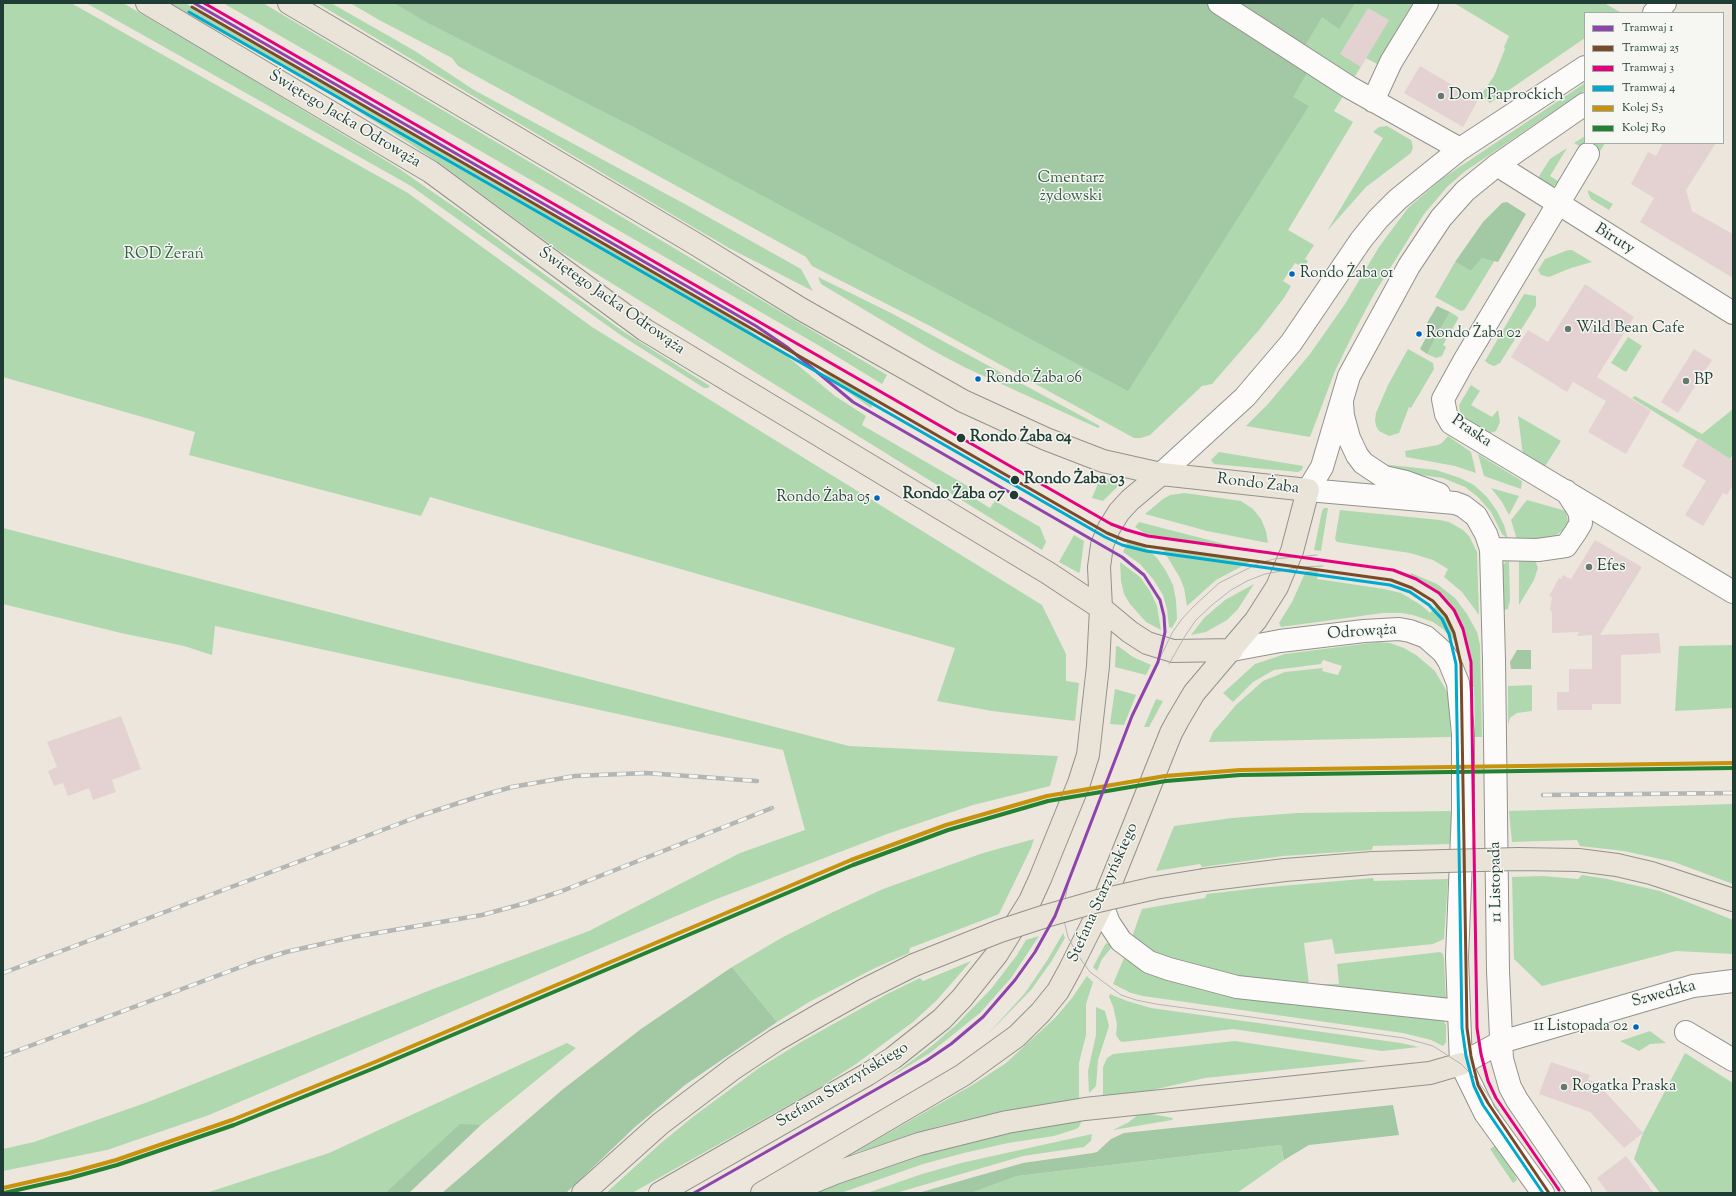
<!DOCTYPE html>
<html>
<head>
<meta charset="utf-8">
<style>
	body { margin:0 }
	#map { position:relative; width:1736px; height:1196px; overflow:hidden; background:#ede6dc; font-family:"Sorts Mill Goudy",serif }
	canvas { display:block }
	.frame { position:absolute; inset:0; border:4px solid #1f3d34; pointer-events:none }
	.legend { position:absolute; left:1584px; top:12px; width:140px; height:132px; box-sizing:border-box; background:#f6f6f2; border:1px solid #a0aca6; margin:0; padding:5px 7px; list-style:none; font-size:12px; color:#1f3d34 }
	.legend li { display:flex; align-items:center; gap:8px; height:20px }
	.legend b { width:20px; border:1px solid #a0aca6 }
</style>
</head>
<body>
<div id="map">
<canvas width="1736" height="1196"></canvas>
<div class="frame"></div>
<ul class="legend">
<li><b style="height:5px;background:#8e44ad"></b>Tramwaj 1</li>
<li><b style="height:5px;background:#7a4b2a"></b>Tramwaj 25</li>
<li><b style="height:5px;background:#e5007d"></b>Tramwaj 3</li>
<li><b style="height:5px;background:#00a9ce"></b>Tramwaj 4</li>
<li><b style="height:5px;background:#c7920d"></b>Kolej S3</li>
<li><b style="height:5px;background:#238132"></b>Kolej R9</li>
</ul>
</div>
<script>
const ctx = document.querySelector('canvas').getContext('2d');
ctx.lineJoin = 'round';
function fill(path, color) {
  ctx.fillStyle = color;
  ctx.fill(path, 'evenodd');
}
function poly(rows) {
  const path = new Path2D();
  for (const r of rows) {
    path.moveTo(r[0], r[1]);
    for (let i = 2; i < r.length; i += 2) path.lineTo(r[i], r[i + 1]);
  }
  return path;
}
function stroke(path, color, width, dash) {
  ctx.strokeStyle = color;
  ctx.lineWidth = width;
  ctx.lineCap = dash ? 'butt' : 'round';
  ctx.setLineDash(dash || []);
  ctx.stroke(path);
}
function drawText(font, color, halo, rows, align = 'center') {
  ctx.font = font + ' "Sorts Mill Goudy",serif';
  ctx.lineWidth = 3;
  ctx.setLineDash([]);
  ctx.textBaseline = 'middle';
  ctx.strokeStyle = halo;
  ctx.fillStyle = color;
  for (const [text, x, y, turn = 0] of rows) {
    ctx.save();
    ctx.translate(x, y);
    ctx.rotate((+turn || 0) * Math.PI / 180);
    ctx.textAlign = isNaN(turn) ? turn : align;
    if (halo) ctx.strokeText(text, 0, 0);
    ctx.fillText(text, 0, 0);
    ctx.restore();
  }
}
const green = poly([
	[3,3,71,3,408,193,592,327,1042,605,1066,654,1066,681,1079,683,1075,721,992,711,937,701,955,648,430,497,421,516,189,455,195,432,3,377],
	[86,3,123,3,235,69,398,168,466,215,526,261,624,332,710,386,708,388,704,388,622,336,411,186],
	[169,3,185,3,733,319,782,352,835,396,866,416,862,425,971,488,967,494,990,508,995,501,1040,527,1046,542,1042,550,558,250,442,165,406,141,327,92],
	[223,3,263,3,887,375,882,384,818,345],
	[317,3,331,3,415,51,474,90,694,209,801,269,813,291,729,248,688,224],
	[350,3,1413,3,1377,64,1366,58,1334,111,1353,122,1288,230,1314,245,1305,259,1308,261,1304,268,1295,263,1283,281,1291,286,1284,298,1259,330,1212,384,1202,386,1150,435,1141,438,1134,438,930,326,812,266,806,257,458,66,452,58,381,21],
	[1454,3,1604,3,1622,13,1585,13,1585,38,1490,103,1481,95,1494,76,1505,49,1504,47,1509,36],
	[1585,83,1585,90,1464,172,1447,187,1424,214,1374,294,1354,332,1335,371,1310,437,1246,426,1268,404,1310,354,1345,304,1379,247,1408,208,1443,178],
	[1387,126,1411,140,1413,147,1411,153,1366,187,1327,231,1383,138,1373,132,1379,127],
	[1585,136,1585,143,1605,143,1597,156,1574,143],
	[1567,148,1550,176,1561,183,1551,187,1536,181,1550,159],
	[1588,190,1613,204,1609,210,1591,199,1588,193],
	[1568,250,1572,250,1592,262,1571,268,1549,277,1541,275,1538,270,1545,259],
	[1482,258,1495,260,1465,309,1462,311,1459,310,1435,297,1455,262,1471,271],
	[818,277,891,313,1100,426,1098,428,964,367,932,350,821,284],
	[1524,294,1536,296,1536,306,1500,363,1494,366,1489,364,1485,361],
	[1450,312,1458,317,1458,319,1443,345,1446,347,1442,356,1436,358,1427,354],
	[1628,337,1642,346,1626,372,1611,363],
	[1408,349,1433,363,1434,369,1411,408,1409,407,1399,433,1389,436,1379,431,1376,426,1375,420,1376,413,1388,385],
	[822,369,875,399,871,408,838,385,821,370],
	[1471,385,1480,391,1471,405,1492,417,1498,410,1500,422,1496,431,1487,434,1465,421,1460,412,1459,405],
	[1635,396,1702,434,1733,409,1733,454,1730,459,1632,398],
	[1518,416,1561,441,1544,468,1523,455],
	[1448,436,1471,452,1476,473,1455,466,1406,457,1405,451,1438,445,1442,443],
	[1219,452,1303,466,1302,470,1298,472,1214,464,1211,460],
	[1478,454,1522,481,1521,489,1484,476],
	[1381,464,1436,470,1460,478,1474,485,1487,497,1497,511,1504,525,1508,539,1502,534,1491,512,1478,497,1465,487,1443,478,1405,473],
	[1101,476,1116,481,1118,483,1118,486,1103,501,1092,498],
	[1491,488,1519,496,1509,515,1502,502],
	[1185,493,1241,501,1253,509,1261,519,1266,531,1268,543,1207,531,1145,514,1163,499,1170,495],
	[1527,500,1566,511,1568,522,1563,530,1550,540,1518,543,1511,520],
	[1324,508,1328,508,1321,551,1314,550,1322,511],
	[1340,510,1440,520,1449,522,1463,530,1469,536,1477,552,1479,615,1462,592,1444,577,1448,569,1433,560,1410,553,1337,542,1335,539],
	[1139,522,1228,545,1229,547,1150,537,1135,527],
	[3,528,849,746,1058,756,1050,786,973,805,887,834,714,900,209,1115,107,1150,3,1171,3,1149,34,1142,148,1102,433,989,589,931,740,853,805,830,783,750,215,626,212,655,184,646,121,633,3,604],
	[1074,535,1084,541,1080,571,1079,573,1059,562],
	[1128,541,1145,547,1157,558,1166,571,1173,585,1176,600,1177,619,1172,628,1169,627,1167,609,1163,595,1153,579,1140,564,1123,552],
	[1162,548,1249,560,1250,562,1216,580,1187,606,1184,588,1180,578],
	[1519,558,1535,560,1538,568,1534,580,1519,605],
	[1120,562,1140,577,1150,591,1157,606,1161,630,1146,622,1130,604,1124,594,1121,581],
	[1506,562,1509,562,1510,600,1508,609,1504,610,1502,566],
	[1306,571,1318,571,1317,579,1384,589,1401,593,1421,605,1430,613,1437,605,1449,621,1459,645,1443,629,1433,622,1413,615,1401,613,1383,613,1281,627,1279,623,1292,602],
	[1411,573,1437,584,1455,598,1467,614,1477,632,1480,645,1482,737,1475,737,1474,687,1472,687,1470,653,1463,628,1447,602,1433,589,1410,576],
	[1254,584,1238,609,1227,620,1206,632,1191,635,1204,618,1225,600],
	[1378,642,1390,643,1404,648,1416,655,1435,671,1446,690,1449,701,1451,737,1209,742,1213,732,1236,705,1263,681,1285,672,1323,668,1322,671,1338,675,1342,666,1323,660,1321,664,1274,670,1253,682,1233,702,1223,693,1255,664,1285,654],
	[1733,645,1733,708,1675,711,1679,646],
	[1116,646,1118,646,1133,657,1151,665,1146,675,1115,667],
	[1532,685,1532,711,1517,713,1510,718,1508,725,1508,686],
	[1115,689,1136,695,1124,725,1110,724],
	[1156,699,1163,701,1149,727,1144,727],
	[1733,804,1733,884,1674,862,1624,851,1580,846,1577,840,1512,842,1509,811],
	[1452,811,1451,844,1373,846,1372,850,1283,856,1202,867,1200,864,1156,871,1174,826,1232,818,1297,813],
	[1034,839,1031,848,999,914,910,948,909,953,875,968,809,1002,777,1022,732,967,783,937,831,913,883,889,983,853],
	[1582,875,1607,879,1660,891,1733,920,1733,954,1676,951,1542,986,1514,959,1512,877,1543,876,1578,879],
	[1373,878,1374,881,1448,879,1444,939,1433,944,1335,954,1332,939,1304,943,1309,984,1339,984,1337,964,1440,952,1443,954,1444,959,1446,1000,1232,976,1154,953,1134,938,1133,934,1142,909,1205,898,1207,894,1258,888],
	[1063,933,1065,938,1051,962,1031,990,988,1034,1025,993,1048,959],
	[1039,936,1011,978,980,1013,930,1053,887,1079,933,1045,957,1024,991,989,1017,955,1026,940],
	[1106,943,1113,946,1102,959,1097,971,1093,967],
	[1124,958,1135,965,1443,1020,1446,1025,1446,1042,1443,1046,1431,1040,1403,1033,1143,996,1131,993,1113,984],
	[971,961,936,1001,913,1022,856,1064,819,1088,632,1193,606,1193,661,1143,694,1116,759,1068,801,1042,887,994,920,978,923,981],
	[1087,976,1093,982,1086,1004,1086,1035,1079,1063,1079,1099,982,1116,940,1126,852,1154,974,1084,1006,1063,1055,1018,1072,998],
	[1110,994,1127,1001,1151,1008,1401,1043,1419,1047,1382,1051,1233,1029,1123,1042,1120,1041,1116,1035,1117,1024,1113,1006,1109,997],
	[1096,1007,1105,1011,1109,1026,1098,1060,1096,1086,1089,1093,1088,1071,1096,1035],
	[1650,1031,1666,1043,1650,1044,1639,1051,1620,1041],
	[1235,1041,1368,1061,1205,1078,1135,1094,1103,1097,1103,1067,1107,1058,1113,1054],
	[567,1043,576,1048,481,1125,460,1125,385,1193,206,1193,329,1153],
	[1685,1053,1733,1083,1733,1193,1660,1193,1634,1159,1643,1133],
	[1140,1113,1146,1113,1173,1118,1172,1120,1113,1130,1129,1122],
	[1082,1120,1079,1127,1076,1129,1054,1136,1008,1143,964,1153,923,1164,841,1193,811,1193,965,1140],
	[1092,1134,1091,1141,1084,1147,1023,1156,896,1193,867,1193,922,1174,961,1163],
	[1281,1145,1284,1160,1237,1193,971,1193,1017,1176],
	[1496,1145,1510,1165,1517,1180,1513,1183,1490,1149]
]);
const forest = poly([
	[394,3,1205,3,1309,69,1293,97,1309,106,1128,391,636,128,428,23],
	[1231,3,1355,3,1339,29,1322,17,1303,49],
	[1507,202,1526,214,1498,262,1482,258,1471,271,1455,262,1483,222,1502,203],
	[1437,306,1450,312,1427,354,1420,349,1432,326,1427,323],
	[1517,650,1531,650,1531,669,1511,669,1510,662],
	[732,967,777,1022,685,1085,635,1127,566,1193,442,1193,562,1090,641,1029],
	[1393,1105,1399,1135,1309,1145,1284,1160,1281,1145,1017,1176,971,1193,918,1193,1023,1163,1093,1153,1097,1152,1111,1139,1124,1133],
	[460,1124,481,1125,409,1193,385,1193]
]);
const building = poly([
	[1368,8,1389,20,1361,67,1340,54],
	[1420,66,1478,100,1463,127,1404,93],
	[1663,143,1716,143,1686,190,1692,211,1733,234,1733,278,1640,222,1654,198,1631,184,1648,152,1656,156],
	[1585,284,1634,317,1597,377,1651,411,1626,454,1588,432,1606,401,1573,382,1567,392,1511,357,1528,330,1548,342],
	[1694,349,1712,360,1678,413,1661,402],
	[1698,438,1733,461,1733,485,1727,495,1723,493,1703,526,1685,515,1706,481,1682,466],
	[1595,540,1642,567,1600,635,1596,635,1659,633,1661,653,1621,655,1621,704,1592,704,1592,710,1557,710,1557,692,1569,692,1569,669,1592,669,1592,635,1577,636,1579,632,1552,633,1552,612,1550,610,1552,597,1549,596,1559,578,1561,579,1563,575,1571,579],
	[121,716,141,769,112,780,116,792,93,800,89,788,68,796,63,783,54,786,48,771,57,767,47,742],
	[1551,1062,1590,1075,1588,1080,1596,1082,1643,1133,1624,1148,1590,1112,1539,1094],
	[1626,1156,1654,1193,1608,1193,1597,1178]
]);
const minor = poly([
	[1219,3,1349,87,1460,149],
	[1654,13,1665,3],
	[1373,101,1391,62,1427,3],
	[1588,154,1464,361,1443,399,1446,414,1451,423,1733,592],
	[1497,165,1733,313],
	[1342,403,1343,416,1349,438,1357,455,1363,463,1384,477,1406,482,1439,494],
	[1161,474,1245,397,1291,343,1361,240,1378,219,1398,199,1460,149,1585,67],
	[1491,549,1538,550,1566,546,1575,533,1581,523,1579,511,1566,491],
	[1232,650,1280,641,1364,631,1399,629,1410,631,1426,637,1443,652,1449,661,1458,683,1463,734,1463,811,1457,957,1461,1064,1485,1113,1543,1193],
	[1102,905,1109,923,1121,941,1149,962,1169,969,1237,987,1459,1011],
	[1686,1032,1733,1060],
	[1461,1064,1501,1042,1693,986,1733,981],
	[1580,1193,1517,1100,1510,1087,1502,1059,1498,971,1494,660,1491,549,1486,534,1476,516,1463,506,1455,503,1308,490,1322,467,1349,376,1409,266,1441,218,1465,191,1497,165,1585,104]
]);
const major = poly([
	[147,3,431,172,645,330,1048,573,1101,608,1130,632,1147,643,1173,651,1232,650],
	[289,3,694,243,801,309,963,401,1046,439,1103,461,1161,474,1308,490,1292,551,1277,587,1256,620,1194,693,1178,720,1171,733,1102,905,1070,969,1058,991,1041,1012,1017,1036,963,1075,762,1193],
	[1578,860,1617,865,1651,873,1733,900],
	[1204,880,1285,870,1373,863],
	[583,1193,660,1124,734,1068,776,1040,821,1014,864,990,914,965],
	[660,1193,868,1074,893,1058,942,1019,962,998,997,954,1030,901,1040,879,1079,783,1088,755,1098,666,1101,608,1099,567,1102,545,1109,528,1119,512,1130,500,1161,474],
	[786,1193,835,1173,919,1144,1007,1122,1085,1109,1430,1073,1461,1064]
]);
const tram = poly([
	[1158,662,1172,633,1181,620,1193,607,1219,583,1259,563,1274,559,1317,555],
	[1169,664,1185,636,1196,620,1212,605,1231,590,1247,581,1265,574,1302,567,1323,566],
	[1069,881,1062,912,1068,937,1077,954,1090,972,1121,995,1136,1000,1156,1004,1404,1038,1433,1046,1461,1064,1478,1081,1499,1111]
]);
const rail = poly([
	[1543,795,1733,793],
	[3,973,425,814,480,796,512,787,575,776,646,773,757,781],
	[3,1056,254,962,286,952,353,937,482,915,526,903,562,891,772,808]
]);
const majorBridge = poly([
	[1373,863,1518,859,1578,860],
	[914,965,1000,931,1046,916,1098,901,1155,888,1204,880]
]);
const rail1 = poly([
	[3,1188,69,1173,116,1160,232,1120,375,1062,851,860,946,825,1047,796,1165,776,1240,770,1733,763]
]);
const rail2 = poly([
	[4,1193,70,1178,117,1165,234,1125,377,1067,853,865,948,830,1048,801,1166,781,1240,775,1733,768]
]);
const tram1 = poly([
	[194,3,756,326,787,347,853,402,1122,557,1144,575,1160,600,1164,616,1165,632,1158,662,1132,716,1055,916,1035,952,1015,980,983,1017,951,1044,926,1061,694,1193]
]);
const tram2 = poly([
	[192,7,1107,533,1124,540,1146,546,1391,580,1412,588,1433,601,1446,616,1454,633,1461,664,1467,1028,1471,1056,1478,1085,1488,1103,1549,1193]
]);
const tram3 = poly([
	[204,3,1111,524,1127,530,1148,536,1393,570,1416,579,1439,593,1454,610,1463,629,1471,662,1477,1028,1481,1054,1488,1081,1496,1098,1559,1190]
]);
const tram4 = poly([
	[189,12,1105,537,1122,545,1146,551,1390,585,1410,592,1429,605,1442,619,1449,634,1456,664,1462,1028,1466,1056,1474,1086,1483,1105,1543,1193]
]);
const markers = [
	[1441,96,4,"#67786f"],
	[1292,274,3.5,"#0065bd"],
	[1568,329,4,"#67786f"],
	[1419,334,3.5,"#0065bd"],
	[978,379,3.5,"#0065bd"],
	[1686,381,4,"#67786f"],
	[961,438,5,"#1f3d34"],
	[1015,480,5,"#1f3d34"],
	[1014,495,5,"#1f3d34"],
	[877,498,3.5,"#0065bd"],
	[1589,567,4,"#67786f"],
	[1636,1027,3.5,"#0065bd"],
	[1564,1087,4,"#67786f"]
];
const busNames = [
	["Rondo Żaba 01",1300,274],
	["Rondo Żaba 02",1426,334],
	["Rondo Żaba 06",986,379],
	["Rondo Żaba 05",870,498,"right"],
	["11 Listopada 02",1628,1027,"right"]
];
const poiNames = [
	["Dom Paprockich",1449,96],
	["Wild Bean Cafe",1576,329],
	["BP",1694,381],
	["Efes",1597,567],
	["Rogatka Praska",1572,1087]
];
const streetNames = [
	["Świętego Jacka Odrowąża",344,120,31],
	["Biruty",1614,240,32],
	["Świętego Jacka Odrowąża",611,302,35],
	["Praska",1471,432,34],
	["Rondo Żaba",1258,485,7],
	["Odrowąża",1362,633,-4],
	["11 Listopada",1497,882,-91],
	["Stefana Starzyńskiego",1104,893,-66],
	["Szwedzka",1664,995,-15],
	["Stefana Starzyńskiego",843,1086,-31]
];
const parkNames = [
	["Cmentarz",1071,179],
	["żydowski",1071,197],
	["ROD Żerań",164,255]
];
const stopNames = [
	["Rondo Żaba 04",970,438],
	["Rondo Żaba 03",1024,480],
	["Rondo Żaba 07",1005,495,"right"]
];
fill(green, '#b0d8af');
fill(forest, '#a3c8a4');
fill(building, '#e4d2d3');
stroke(minor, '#91938c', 24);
stroke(major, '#91938c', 24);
stroke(minor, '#fcfbfa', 22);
stroke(major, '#eae3d7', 22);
stroke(tram, '#b3b6b3', 1);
stroke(rail, '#b3b6b3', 4.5);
stroke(rail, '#f6f6f2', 3, [9]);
stroke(majorBridge, '#91938c', 24, []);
stroke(majorBridge, '#eae3d7', 22);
stroke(rail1, '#c7920d', 4);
stroke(rail2, '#238132', 4);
stroke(tram1, '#8e44ad', 3);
stroke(tram2, '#7a4b2a', 3);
stroke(tram3, '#e5007d', 3);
stroke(tram4, '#00a9ce', 3);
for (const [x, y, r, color] of markers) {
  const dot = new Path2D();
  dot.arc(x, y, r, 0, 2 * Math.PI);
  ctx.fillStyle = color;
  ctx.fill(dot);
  stroke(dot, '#f6f6f2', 1.5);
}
drawText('15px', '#1f3d34', '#f6f6f2', busNames, 'left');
drawText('16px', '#1f3d34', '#f6f6f2', poiNames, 'left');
drawText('16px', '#1f3d34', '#f6f6f2', streetNames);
drawText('16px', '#37614a', '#f6f6f2', parkNames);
drawText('bold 16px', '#1f3d34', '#f6f6f2', stopNames, 'left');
</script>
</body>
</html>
